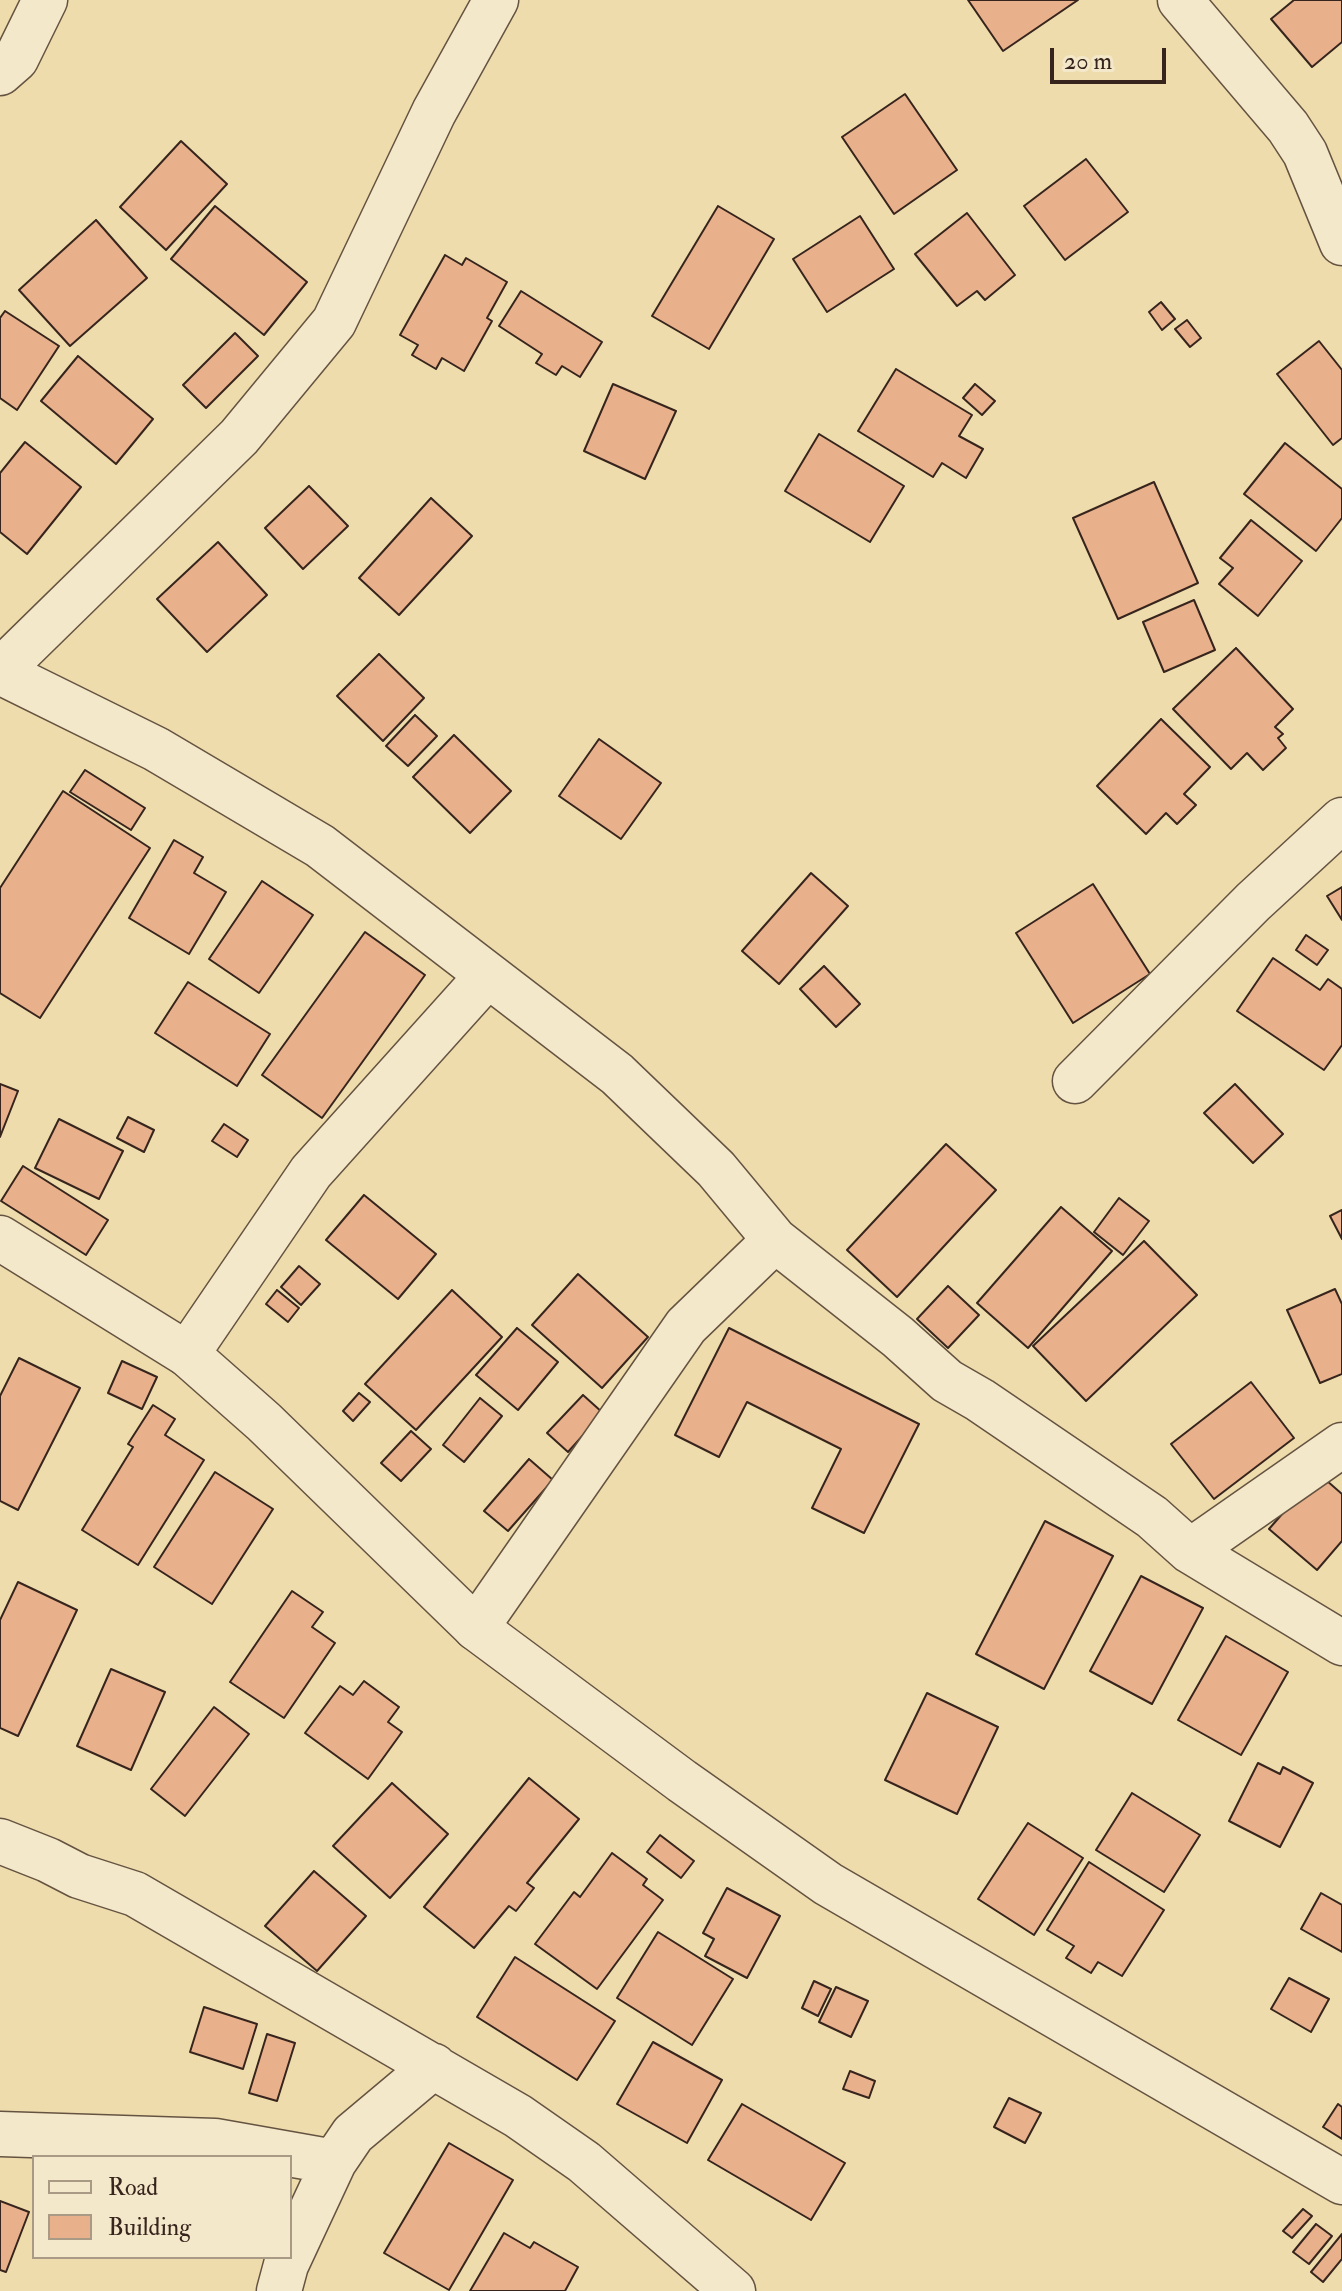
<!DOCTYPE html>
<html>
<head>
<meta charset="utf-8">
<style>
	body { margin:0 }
	#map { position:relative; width:1342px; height:2291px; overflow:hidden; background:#eedcad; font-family:"IM FELL Double Pica",serif }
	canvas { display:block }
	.legend { position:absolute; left:32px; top:2155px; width:260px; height:104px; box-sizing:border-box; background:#f4e8ca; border:2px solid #a89a85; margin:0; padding:10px 14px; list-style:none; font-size:24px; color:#37251d }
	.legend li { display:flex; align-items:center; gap:16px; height:40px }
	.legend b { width:40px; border:2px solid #a89a85 }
	.scale { position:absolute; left:1050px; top:48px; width:116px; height:36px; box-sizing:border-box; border:4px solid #37251d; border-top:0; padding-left:10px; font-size:24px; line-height:28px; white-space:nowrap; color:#37251d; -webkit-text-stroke:6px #f4e8ca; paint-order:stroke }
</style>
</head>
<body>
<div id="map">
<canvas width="1342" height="2291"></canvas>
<ul class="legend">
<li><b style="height:10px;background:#f4e8ca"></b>Road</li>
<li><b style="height:22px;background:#e8b18c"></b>Building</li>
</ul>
<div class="scale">20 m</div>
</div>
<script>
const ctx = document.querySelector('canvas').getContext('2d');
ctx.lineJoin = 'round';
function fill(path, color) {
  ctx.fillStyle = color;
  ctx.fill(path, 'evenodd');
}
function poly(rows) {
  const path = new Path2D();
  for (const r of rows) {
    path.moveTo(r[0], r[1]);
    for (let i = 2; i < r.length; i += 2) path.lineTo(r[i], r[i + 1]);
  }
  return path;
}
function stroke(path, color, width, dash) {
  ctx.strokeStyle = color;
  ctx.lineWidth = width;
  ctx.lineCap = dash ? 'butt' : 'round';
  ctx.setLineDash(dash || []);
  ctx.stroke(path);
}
const building = poly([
	[968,0,1078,0,1003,51,968,0],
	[1294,0,1342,0,1342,42,1312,67,1271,19,1294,0],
	[905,94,957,170,894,214,842,137,905,94],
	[181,141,227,184,166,250,120,207,181,141],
	[1086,159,1128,212,1065,260,1024,206,1086,159],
	[215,206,307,282,264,335,171,259,215,206],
	[718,206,774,239,709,349,652,316,718,206],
	[967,213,1015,275,985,300,977,291,957,306,915,254,967,213],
	[860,216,894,269,827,312,793,259,860,216],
	[96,220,147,278,70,346,19,290,96,220],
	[445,255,462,265,466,258,507,282,487,318,492,321,464,371,442,358,436,369,412,355,418,345,400,335,445,255],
	[521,291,602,342,580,377,562,366,556,375,536,363,542,354,499,326,521,291],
	[1161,302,1175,319,1162,330,1149,312,1161,302],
	[5,311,59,346,17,410,0,398,0,318,5,311],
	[1187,320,1201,338,1190,347,1175,329,1187,320],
	[235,333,258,356,206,408,183,385,235,333],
	[1319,341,1342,370,1342,438,1333,445,1277,374,1319,341],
	[78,356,153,419,116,464,41,401,78,356],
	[896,369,972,415,959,436,983,449,966,478,942,463,933,477,858,431,896,369],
	[613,384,676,411,645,479,584,451,613,384],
	[975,384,995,401,982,415,963,398,975,384],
	[819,434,904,486,870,542,785,491,819,434],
	[25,442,81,487,27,554,0,532,0,473,25,442],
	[1285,443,1342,489,1342,518,1316,551,1244,494,1285,443],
	[1154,482,1198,583,1118,619,1073,518,1154,482],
	[309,486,348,526,303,569,265,528,309,486],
	[431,498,472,536,399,615,359,578,431,498],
	[1251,520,1302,561,1258,616,1219,584,1233,568,1220,558,1251,520],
	[218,542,267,595,207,652,157,599,218,542],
	[1194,600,1215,650,1164,672,1143,622,1194,600],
	[1236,648,1293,709,1275,727,1283,734,1278,738,1286,748,1263,770,1247,753,1231,769,1173,709,1236,648],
	[379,654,424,698,383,741,337,696,379,654],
	[415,715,437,736,408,766,386,746,415,715],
	[1161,719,1210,767,1184,794,1196,805,1177,824,1166,813,1146,834,1097,786,1161,719],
	[454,735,511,791,470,833,413,777,454,735],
	[599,739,661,783,621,839,559,796,599,739],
	[85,770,145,808,131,830,70,792,85,770],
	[63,791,150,848,40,1018,0,993,0,888,63,791],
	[174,840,203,857,194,873,226,892,189,954,129,918,174,840],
	[811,873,848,906,779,984,742,951,811,873],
	[262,881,313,915,259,993,209,959,262,881],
	[1093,884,1150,974,1073,1023,1016,933,1093,884],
	[1342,887,1342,920,1327,896,1342,887],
	[365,932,425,975,322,1118,262,1075,365,932],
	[1306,935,1328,950,1317,965,1296,950,1306,935],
	[1273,958,1320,990,1328,979,1342,989,1342,1045,1324,1070,1237,1011,1273,958],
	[824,966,860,1004,836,1027,800,989,824,966],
	[188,982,270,1034,237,1086,155,1033,188,982],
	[0,1084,18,1091,0,1137,0,1084],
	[1235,1084,1283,1134,1253,1163,1204,1113,1235,1084],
	[128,1117,154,1130,144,1152,117,1138,128,1117],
	[59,1119,123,1151,99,1199,35,1168,59,1119],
	[224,1124,248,1140,237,1157,212,1141,224,1124],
	[946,1144,996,1190,897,1297,847,1250,946,1144],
	[23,1166,108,1220,86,1255,1,1201,23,1166],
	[364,1195,436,1254,398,1299,326,1240,364,1195],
	[1119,1198,1149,1221,1123,1255,1094,1232,1119,1198],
	[1061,1207,1112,1251,1028,1348,977,1303,1061,1207],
	[1342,1210,1342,1239,1330,1216,1342,1210],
	[1144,1241,1197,1295,1086,1401,1033,1346,1144,1241],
	[299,1266,320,1284,301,1305,281,1287,299,1266],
	[578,1274,648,1337,602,1388,532,1325,578,1274],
	[948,1286,979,1315,948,1348,917,1319,948,1286],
	[1335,1289,1342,1304,1342,1374,1320,1383,1287,1310,1335,1289],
	[277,1290,299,1308,288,1322,266,1304,277,1290],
	[452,1290,502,1337,416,1430,365,1384,452,1290],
	[517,1328,558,1362,518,1410,476,1375,517,1328],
	[729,1328,919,1424,864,1533,812,1508,841,1449,747,1402,719,1457,675,1435,729,1328],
	[19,1358,80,1388,18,1510,0,1501,0,1396,19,1358],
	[122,1361,157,1377,142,1409,108,1393,122,1361],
	[1251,1382,1294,1438,1214,1499,1171,1444,1251,1382],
	[359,1393,370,1402,353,1421,343,1411,359,1393],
	[583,1395,603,1413,568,1452,547,1433,583,1395],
	[480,1398,502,1416,464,1462,443,1445,480,1398],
	[153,1405,175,1419,165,1435,204,1460,138,1565,82,1530,133,1447,128,1444,153,1405],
	[411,1431,431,1449,401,1481,381,1463,411,1431],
	[529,1459,553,1480,508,1531,484,1511,529,1459],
	[215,1472,273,1509,212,1604,154,1567,215,1472],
	[1318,1473,1342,1494,1342,1541,1317,1570,1269,1529,1318,1473],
	[1045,1521,1113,1556,1044,1689,976,1654,1045,1521],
	[1141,1576,1203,1608,1152,1704,1090,1671,1141,1576],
	[18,1582,77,1610,18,1736,0,1728,0,1620,18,1582],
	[292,1591,323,1612,312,1627,335,1643,284,1718,230,1682,292,1591],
	[1226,1636,1288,1672,1241,1755,1178,1720,1226,1636],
	[111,1669,165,1692,131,1770,77,1746,111,1669],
	[364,1681,399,1707,388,1722,402,1732,368,1779,305,1733,340,1686,353,1695,364,1681],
	[927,1693,998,1727,957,1814,885,1780,927,1693],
	[214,1707,249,1734,185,1816,151,1789,214,1707],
	[1258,1763,1280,1774,1283,1767,1313,1783,1280,1847,1229,1821,1258,1763],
	[529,1778,579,1819,527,1883,534,1888,516,1911,509,1906,474,1948,424,1907,529,1778],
	[392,1783,448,1834,390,1898,333,1846,392,1783],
	[1132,1793,1200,1835,1164,1892,1096,1850,1132,1793],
	[1028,1823,1083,1858,1034,1935,978,1899,1028,1823],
	[660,1835,694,1861,681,1878,647,1852,660,1835],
	[612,1853,647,1879,643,1885,663,1900,597,1989,535,1944,574,1892,580,1897,612,1853],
	[1089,1862,1164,1910,1122,1976,1098,1962,1091,1973,1066,1958,1074,1946,1047,1930,1089,1862],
	[314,1871,366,1916,317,1971,265,1926,314,1871],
	[727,1888,780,1916,747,1978,705,1956,714,1939,703,1933,727,1888],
	[1321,1893,1342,1905,1342,1952,1301,1929,1321,1893],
	[658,1932,733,1979,692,2045,617,1998,658,1932],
	[515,1957,615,2021,577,2080,477,2017,515,1957],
	[1289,1978,1329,1999,1311,2032,1271,2009,1289,1978],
	[814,1981,831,1989,818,2016,802,2008,814,1981],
	[836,1987,868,2001,851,2037,819,2022,836,1987],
	[204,2007,257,2024,243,2069,190,2052,204,2007],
	[267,2034,295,2043,277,2101,249,2093,267,2034],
	[653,2042,722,2080,687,2143,617,2104,653,2042],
	[850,2071,875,2081,869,2098,843,2089,850,2071],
	[1009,2098,1041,2113,1025,2143,994,2127,1009,2098],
	[742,2104,845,2163,811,2220,708,2160,742,2104],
	[1338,2104,1342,2107,1342,2139,1323,2127,1338,2104],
	[449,2143,513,2180,449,2290,384,2253,449,2143],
	[0,2201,29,2212,6,2272,0,2270,0,2201],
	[1303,2209,1312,2216,1292,2238,1283,2231,1303,2209],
	[1316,2224,1332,2236,1309,2264,1293,2252,1316,2224],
	[504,2233,530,2248,534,2242,578,2267,565,2291,470,2291,504,2233],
	[1342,2234,1342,2259,1323,2282,1311,2272,1342,2234]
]);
const minor = poly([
	[1180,0,1288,127,1305,153,1342,243],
	[0,73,16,59,45,0],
	[0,671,239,437,334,322,434,112,496,0],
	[0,672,156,749,320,846,617,1074,716,1169,775,1240],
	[1075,1081,1253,902,1342,820],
	[187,1354,311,1172,488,975],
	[1190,1551,1342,1445],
	[476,1628,686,1326,775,1240,898,1337,947,1381,980,1400,1152,1517,1190,1551,1342,1643],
	[0,1841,48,1860,79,1876,135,1894,518,2116,584,2162,733,2291],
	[0,2134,215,2141,334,2162],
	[279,2291,286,2265,334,2162,353,2134,434,2066]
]);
const tertiary = poly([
	[0,1238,187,1354,264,1422,476,1628,682,1781,828,1884,1342,2182]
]);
fill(building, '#e8b18c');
stroke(building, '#37251d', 2);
stroke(minor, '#655341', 47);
stroke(tertiary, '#655341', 47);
stroke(minor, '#f4e8ca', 44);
stroke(tertiary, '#f4e8ca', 44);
</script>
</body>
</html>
